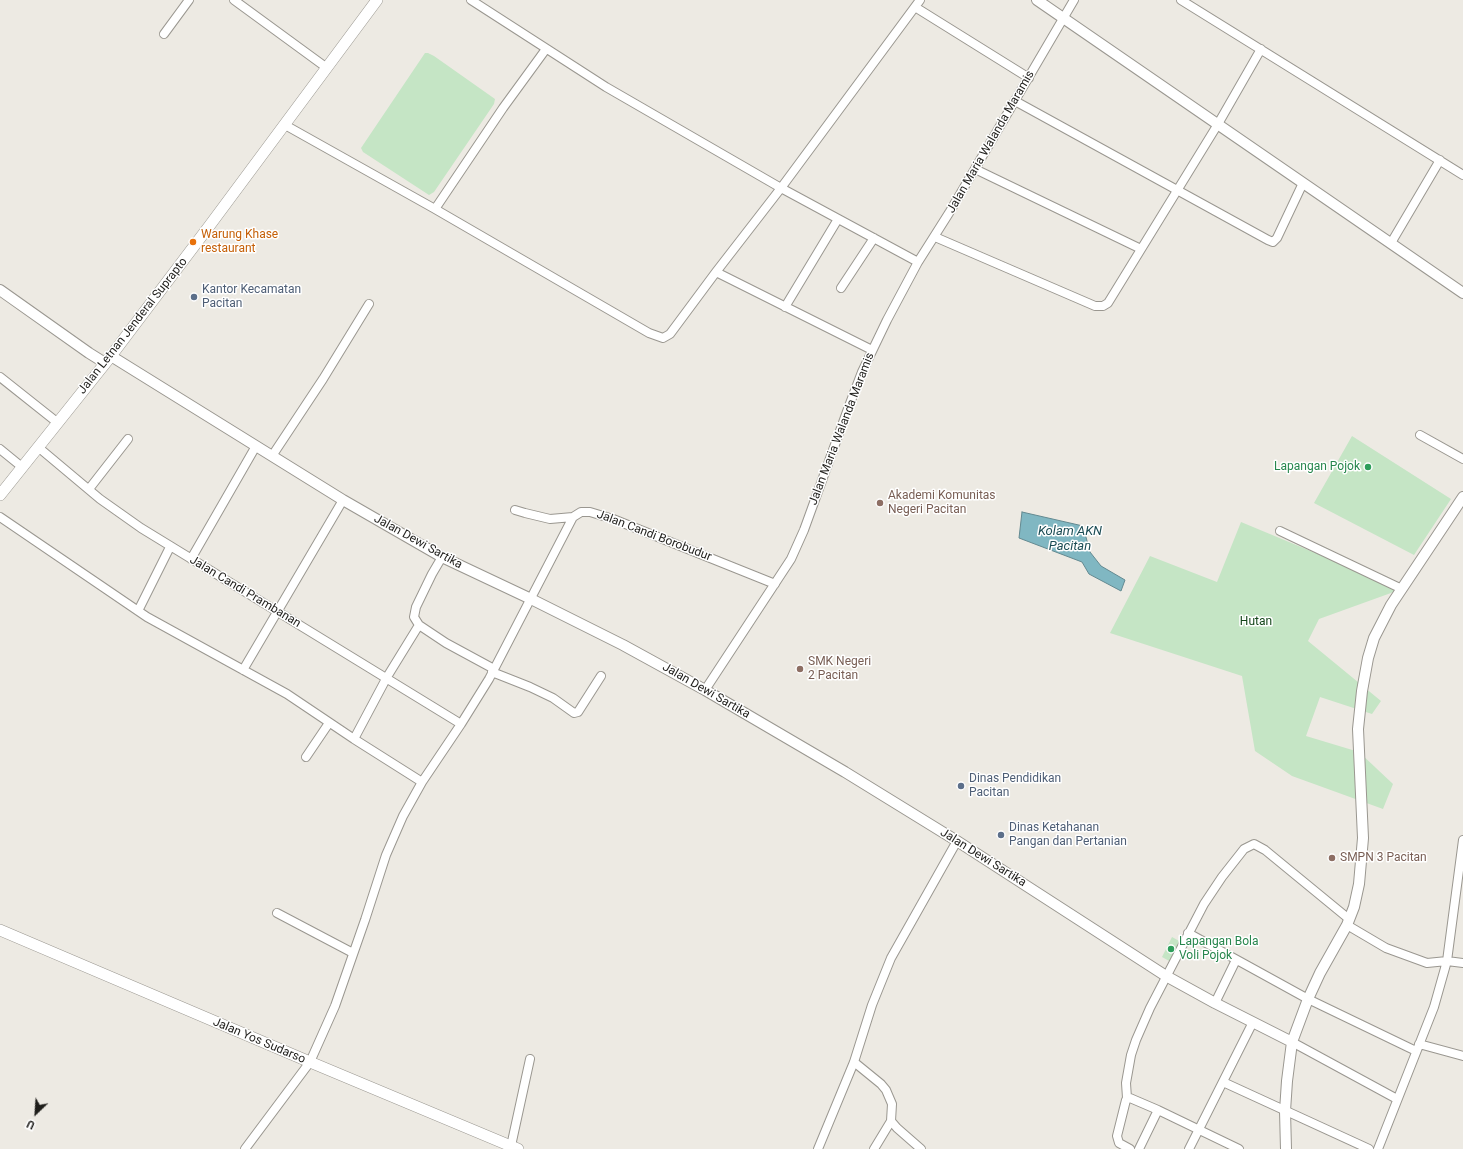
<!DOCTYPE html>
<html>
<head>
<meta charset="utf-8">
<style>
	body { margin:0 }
	#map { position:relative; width:1463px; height:1149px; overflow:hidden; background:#edeae3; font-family:Roboto,sans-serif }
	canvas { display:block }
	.north { position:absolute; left:16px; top:1093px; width:40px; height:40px; -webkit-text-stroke:3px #fff; paint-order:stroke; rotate:205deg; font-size:11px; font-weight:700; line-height:16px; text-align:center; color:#1f1e1b }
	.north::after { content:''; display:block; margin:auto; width:14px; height:18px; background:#1f1e1b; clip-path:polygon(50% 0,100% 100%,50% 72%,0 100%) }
</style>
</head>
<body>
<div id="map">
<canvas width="1463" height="1149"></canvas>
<div class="north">U</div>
</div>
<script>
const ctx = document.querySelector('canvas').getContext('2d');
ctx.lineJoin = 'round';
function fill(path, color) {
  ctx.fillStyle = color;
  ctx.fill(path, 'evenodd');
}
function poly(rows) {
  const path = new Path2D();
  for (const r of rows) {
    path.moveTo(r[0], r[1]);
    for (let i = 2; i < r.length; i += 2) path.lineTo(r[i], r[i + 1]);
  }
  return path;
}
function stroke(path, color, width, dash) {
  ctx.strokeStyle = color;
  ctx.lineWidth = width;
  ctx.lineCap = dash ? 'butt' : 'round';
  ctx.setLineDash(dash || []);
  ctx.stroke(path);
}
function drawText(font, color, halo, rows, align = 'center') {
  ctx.font = font + ' Roboto,sans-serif';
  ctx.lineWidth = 3;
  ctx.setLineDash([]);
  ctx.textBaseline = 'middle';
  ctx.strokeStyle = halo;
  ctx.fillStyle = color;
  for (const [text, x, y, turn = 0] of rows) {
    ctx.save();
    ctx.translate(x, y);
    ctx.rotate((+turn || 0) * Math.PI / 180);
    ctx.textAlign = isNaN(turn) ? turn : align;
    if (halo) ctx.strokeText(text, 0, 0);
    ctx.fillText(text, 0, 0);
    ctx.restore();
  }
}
const green = poly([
	[425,53,428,53,434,56,495,99,494,104,434,192,429,195,363,152,361,148],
	[1352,436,1451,499,1414,555,1314,503],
	[1241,522,1402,589,1319,619,1308,641,1381,701,1372,714,1320,697,1306,736,1359,752,1393,784,1383,809,1292,776,1255,751,1242,676,1110,633,1150,556,1217,582],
	[1172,937,1181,942,1171,962,1162,957]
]);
const water = poly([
	[1022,512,1083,526,1090,552,1101,566,1125,580,1121,591,1089,574,1082,562,1019,538,1022,512]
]);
const minor = poly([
	[234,0,327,68],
	[471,0,606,87,781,188,918,262],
	[1181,0,1463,175],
	[915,7,1029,78],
	[164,34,189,0],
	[1015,101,1268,240,1273,242,1277,238,1303,183],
	[285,125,435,209,503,108,546,49],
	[975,169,1141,249],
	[435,209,649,333,663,338,670,334,716,272,781,188,920,0],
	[935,237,1095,306,1103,306,1108,303,1218,124,1261,49],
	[1391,243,1440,160],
	[716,272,872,350],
	[841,288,874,238],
	[785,307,838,219],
	[0,377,58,423],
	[1420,435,1463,459],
	[38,447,100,499,141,528,461,724],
	[0,449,22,467],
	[272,456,323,379,369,304],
	[89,489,128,439],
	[515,510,525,513,550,519,573,517],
	[0,517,147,617,287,694,354,739,422,782],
	[1280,531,1402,589],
	[442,557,432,574,416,607,414,617,419,625,446,643,494,669],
	[191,559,256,446],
	[138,611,170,547],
	[243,670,343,500],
	[492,672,530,687,553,698,574,713,578,712,601,676],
	[705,690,791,559,804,530,849,406,862,372,887,320,918,262,949,213,1074,0],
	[354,739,387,677,419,625],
	[306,757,329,723],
	[277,913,353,953],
	[1347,925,1386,948,1427,963,1447,961,1463,963],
	[1188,933,1308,999,1416,1051],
	[1215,1003,1236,960],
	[1292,1042,1397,1099],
	[1419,1044,1463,1056],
	[854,1062,881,1084,886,1090,892,1104,891,1121,897,1128,921,1149],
	[1223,1082,1369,1149],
	[1127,1098,1126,1083,1131,1055,1136,1040,1150,1008,1204,904,1222,877,1244,849,1254,844,1265,850,1349,919],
	[511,1146,530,1059],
	[245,1149,310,1062,335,1006,365,920,386,855,403,816,422,782,461,724,489,679,573,517,581,512,590,512,613,519,775,584],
	[818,1149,854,1062,872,1005,891,958,957,841],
	[874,1149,891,1121],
	[1130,1149,1119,1143,1117,1136,1126,1100,1130,1098,1158,1110,1239,1149],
	[1139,1149,1158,1110],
	[1189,1149,1253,1022],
	[1378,1149,1434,1007,1447,961,1463,840]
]);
const tertiary = poly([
	[1037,0,1463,293],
	[0,290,89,353,105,363],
	[111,356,343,500,442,557,531,599,623,645,705,690,845,772,957,841,1166,976,1215,1003,1292,1042],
	[1286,1149,1285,1111,1287,1081,1292,1042,1308,999,1320,973,1347,925,1354,907,1359,884,1363,838,1358,729,1362,691,1368,658,1374,638,1391,605,1463,497]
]);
const secondary = poly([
	[0,495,111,356,210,225,377,0],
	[0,930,310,1062,518,1149]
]);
const markers = [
	[193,242,4,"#e8710a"],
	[194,297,4,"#5c6f8a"],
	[1368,467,4,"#2e9e5b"],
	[880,503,4,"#8d6e63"],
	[800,669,4,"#8d6e63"],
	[961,786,4,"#5c6f8a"],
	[1001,835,4,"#5c6f8a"],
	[1332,858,4,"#8d6e63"],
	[1171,949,4,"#2e9e5b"]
];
const streetNames = [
	["Jalan Maria Walanda Maramis",991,142,-60],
	["Jalan Letnan Jenderal Suprapto",133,326,-52],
	["Jalan Maria Walanda Maramis",842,429,-69],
	["Jalan Candi Borobudur",654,536,21],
	["Jalan Dewi Sartika",418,542,29],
	["Jalan Candi Prambanan",245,592,31],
	["Jalan Dewi Sartika",706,691,30],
	["Jalan Dewi Sartika",983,858,32],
	["Jalan Yos Sudarso",259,1041,23]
];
const foodNames = [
	["Warung Khase",201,235],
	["restaurant",201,249]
];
const serviceNames = [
	["Kantor Kecamatan",202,290],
	["Pacitan",202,304],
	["Dinas Pendidikan",969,779],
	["Pacitan",969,793],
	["Dinas Ketahanan",1009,828],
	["Pangan dan Pertanian",1009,842]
];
const leisureNames = [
	["Lapangan Pojok",1360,467],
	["Lapangan Bola",1179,942,"left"],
	["Voli Pojok",1179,956,"left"]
];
const educationNames = [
	["Akademi Komunitas",888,496],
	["Negeri Pacitan",888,510],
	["SMK Negeri",808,662],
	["2 Pacitan",808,676],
	["SMPN 3 Pacitan",1340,858]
];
const parkNames = [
	["Hutan",1256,622]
];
const waterNames = [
	["Kolam AKN",1070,532],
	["Pacitan",1070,547]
];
fill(green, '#c5e5c5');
fill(water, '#80b7c2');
stroke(water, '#638990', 1);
stroke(minor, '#9a9790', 10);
stroke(tertiary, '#9a9790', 12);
stroke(secondary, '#9a9790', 12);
stroke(minor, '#fff', 8);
stroke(tertiary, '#fff', 10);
stroke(secondary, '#fff', 11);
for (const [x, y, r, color] of markers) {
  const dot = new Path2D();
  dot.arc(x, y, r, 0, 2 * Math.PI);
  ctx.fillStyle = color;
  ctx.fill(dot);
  stroke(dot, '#fff', 1.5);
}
drawText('12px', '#1f1e1b', '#fff', streetNames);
drawText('12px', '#c56008', '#fff', foodNames, 'left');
drawText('12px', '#4e5e75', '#fff', serviceNames, 'left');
drawText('12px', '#27864d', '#fff', leisureNames, 'right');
drawText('12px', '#785e54', '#fff', educationNames, 'left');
drawText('12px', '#134519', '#fff', parkNames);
drawText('italic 13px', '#1b4c54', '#fff', waterNames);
</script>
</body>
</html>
